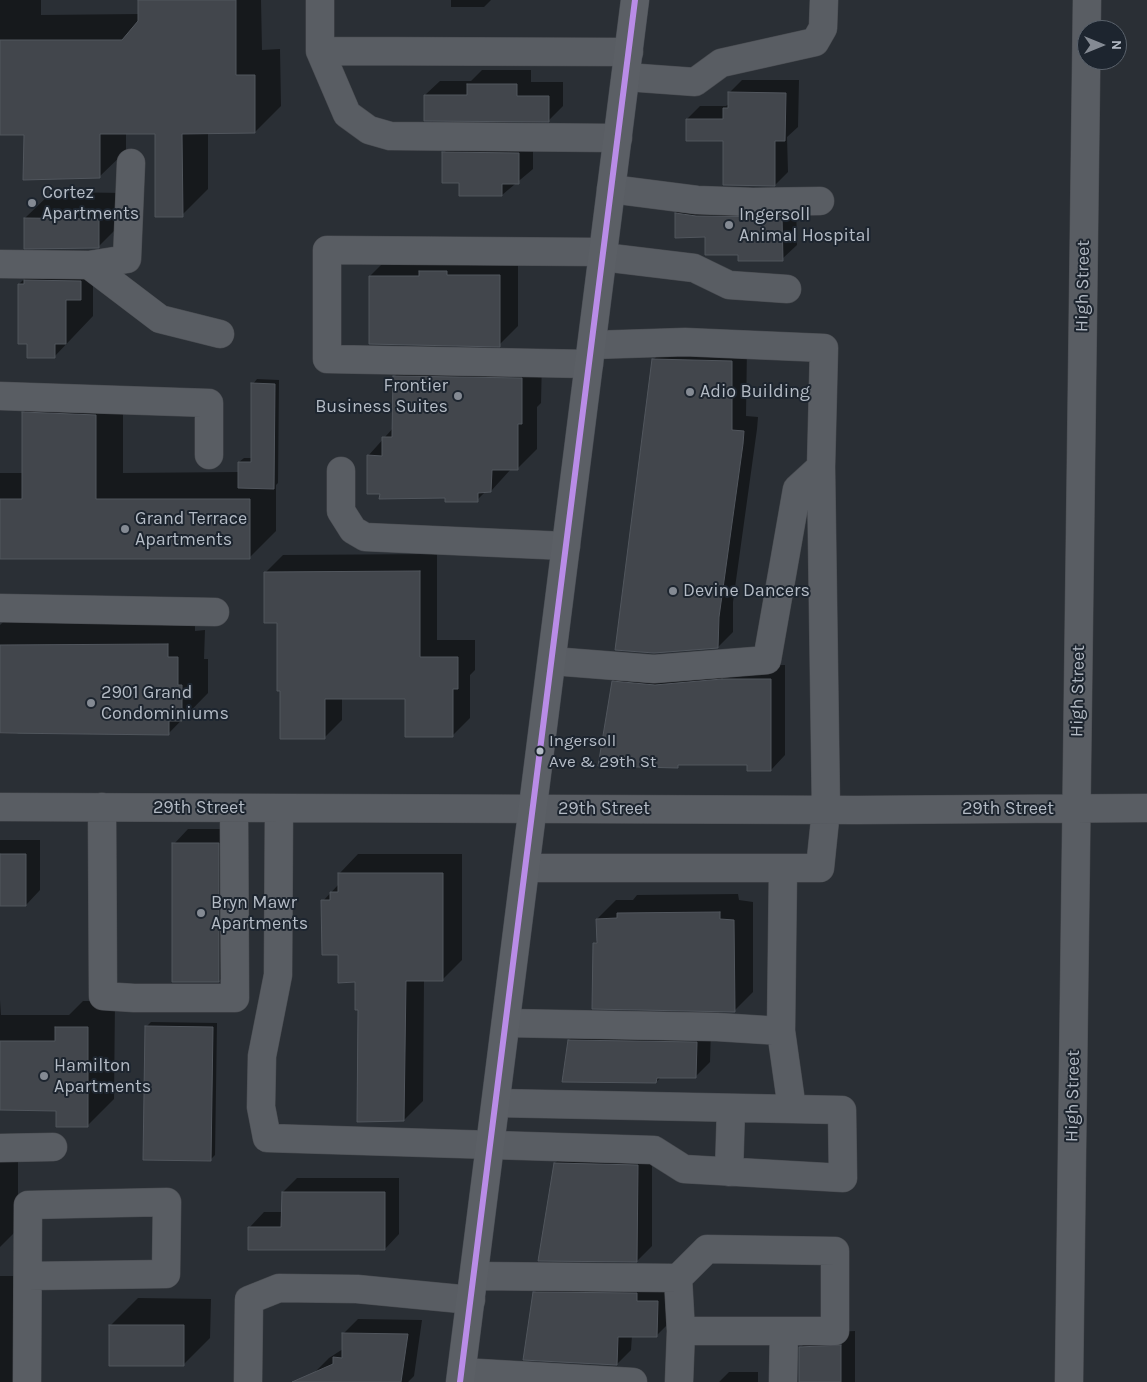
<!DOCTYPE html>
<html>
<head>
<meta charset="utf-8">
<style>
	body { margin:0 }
	#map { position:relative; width:1147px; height:1382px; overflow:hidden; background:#2a2f35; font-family:Karla,sans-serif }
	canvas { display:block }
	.north { position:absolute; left:1077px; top:20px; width:50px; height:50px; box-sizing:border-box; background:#1d252f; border:1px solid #59616b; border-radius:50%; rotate:90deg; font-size:14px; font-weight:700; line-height:20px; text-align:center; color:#b4bbc5 }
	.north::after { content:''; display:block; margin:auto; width:18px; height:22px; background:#848a93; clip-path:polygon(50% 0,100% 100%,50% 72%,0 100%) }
</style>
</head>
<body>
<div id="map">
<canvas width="1147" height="1382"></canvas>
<div class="north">N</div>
</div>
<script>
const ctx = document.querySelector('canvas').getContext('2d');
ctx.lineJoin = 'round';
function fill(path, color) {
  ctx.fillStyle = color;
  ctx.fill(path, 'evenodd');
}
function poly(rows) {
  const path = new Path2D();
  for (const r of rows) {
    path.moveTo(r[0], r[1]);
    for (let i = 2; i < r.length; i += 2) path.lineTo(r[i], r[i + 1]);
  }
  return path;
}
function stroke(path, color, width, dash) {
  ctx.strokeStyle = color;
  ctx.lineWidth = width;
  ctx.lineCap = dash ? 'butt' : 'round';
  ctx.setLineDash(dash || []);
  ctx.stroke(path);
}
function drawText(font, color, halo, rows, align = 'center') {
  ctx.font = font + ' Karla,sans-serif';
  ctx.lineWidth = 4;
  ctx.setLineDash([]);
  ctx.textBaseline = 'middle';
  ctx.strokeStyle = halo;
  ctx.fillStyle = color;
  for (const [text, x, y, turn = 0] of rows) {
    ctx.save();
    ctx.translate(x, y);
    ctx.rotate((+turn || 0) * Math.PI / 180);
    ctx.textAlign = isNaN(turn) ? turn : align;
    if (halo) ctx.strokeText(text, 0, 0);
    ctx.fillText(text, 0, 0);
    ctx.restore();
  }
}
const shadow = poly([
	[0,0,41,0,41,15,139,14,139,0,261,0,262,50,280,49,281,106,255,132,208,132,208,189,182,215,156,133,126,133,126,151,99,177,25,133,0,134],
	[451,0,491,0,484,7,451,7],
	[482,70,531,70,531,82,563,82,563,106,548,121,425,95,440,81,471,81],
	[742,80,799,80,798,127,787,137,788,172,775,185,724,140,687,119,700,106,726,106,729,104,729,93],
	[458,138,533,139,533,169,502,195,461,182,444,153],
	[52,192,126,193,126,219,99,246,25,218],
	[691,199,796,203,797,245,782,259,740,254,706,236,676,213],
	[389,257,518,257,518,326,499,345,370,276],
	[46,258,108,272,93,286,93,316,54,357,28,343,19,284],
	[668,345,747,347,746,416,758,417,757,429,733,602,733,632,718,647,653,360],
	[415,356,542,359,541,403,537,407,537,449,517,469,511,469,491,491,486,491,477,500,381,492,368,456,394,427,395,376],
	[257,379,279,380,278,483,276,485,276,531,249,558,0,558,0,473,23,473,23,413,50,386,123,388,123,473,239,472,239,462,244,458,252,458,253,384],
	[437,554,437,640,475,640,475,670,470,675,470,718,452,736,406,698,342,698,342,720,324,738,278,622,266,572,283,555],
	[195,618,195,631,205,630,204,659,208,659,208,693,168,734,19,732,17,734,0,734,0,625,6,619],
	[785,665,785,755,771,770,748,763,680,763,677,766,613,682,627,667],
	[188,829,233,829,233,967,219,981,174,844],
	[0,840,40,840,40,890,26,905,0,905],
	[358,854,462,854,462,960,443,979,424,980,423,1101,404,1120,360,1008,356,981,339,953,323,901,339,884,339,874],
	[738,894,739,900,753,902,753,992,734,1011,594,944,598,940,597,919,616,900,633,900,637,895],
	[0,1000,1,1015,69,1015,83,1001,115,1001,114,1099,87,1126,57,1109,0,1109],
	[151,1022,217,1023,215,1155,210,1160,146,1027],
	[583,1026,711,1028,710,1062,695,1077,661,1077,656,1082,569,1040],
	[570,1148,652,1151,652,1246,637,1261,555,1163],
	[0,1159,18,1160,18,1229,0,1247],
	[297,1178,399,1178,399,1234,385,1249,250,1227,264,1212,283,1212,283,1192],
	[0,1276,15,1276,15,1382,0,1382],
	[549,1278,672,1287,671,1321,657,1335,632,1335,631,1350,617,1364,534,1293],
	[138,1298,211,1299,210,1338,183,1365,111,1325],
	[358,1319,422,1320,414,1376,408,1382,315,1382,314,1373,329,1358,343,1349,343,1334],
	[855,1331,855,1382,800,1382,801,1347,815,1333],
	[729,1372,758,1372,758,1382,719,1382]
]);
const building = poly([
	[138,0,236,0,236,75,255,75,255,133,182,134,183,217,155,217,155,134,100,134,100,178,23,180,24,135,0,135,0,40,122,40,138,21,138,0],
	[467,84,517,84,517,96,549,96,549,122,424,121,424,95,467,95,467,84],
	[728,92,786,93,785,141,775,141,775,186,723,185,723,141,686,141,686,119,723,119,723,108,728,108,728,92],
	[442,152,519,153,519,184,502,184,502,196,459,196,459,183,442,183,442,152],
	[675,213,696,216,782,217,783,261,738,261,738,255,705,255,705,237,675,238,675,213],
	[24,218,99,219,99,248,24,249,24,218],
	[419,271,447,271,447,275,500,275,500,347,369,344,369,276,419,276,419,271],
	[24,280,81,281,81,300,66,300,66,344,55,344,55,358,27,358,27,344,18,344,18,284,24,284,24,280],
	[652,359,732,361,732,430,744,431,743,444,719,617,718,648,654,653,615,650,652,359],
	[393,376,522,378,522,424,518,424,518,470,492,470,491,492,478,493,478,502,445,502,445,498,379,499,380,494,367,494,367,455,382,456,382,437,392,437,393,376],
	[251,383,275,384,274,489,238,488,238,462,251,462,251,383],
	[22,412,96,415,96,499,250,499,250,559,0,559,0,499,22,499,22,412],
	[420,571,420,657,458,657,458,689,453,689,453,737,405,737,405,699,325,699,325,739,280,739,280,691,277,691,277,623,264,623,264,572,420,571],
	[168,644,168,657,178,657,178,685,182,685,182,721,169,721,169,735,0,733,0,645,168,644],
	[722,679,771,679,771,771,747,771,747,765,678,765,678,768,598,766,612,681,655,685,722,679],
	[172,843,219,843,219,982,172,982,172,843],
	[0,854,26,854,26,906,0,906,0,854],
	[338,873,443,873,443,981,406,981,404,1121,357,1122,358,1010,355,1010,355,982,338,983,338,955,322,955,321,900,330,900,330,892,338,892,338,873],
	[720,912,720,919,734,920,735,1012,592,1009,593,943,597,943,596,919,617,918,617,913,720,912],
	[145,1026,213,1027,211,1161,143,1160,145,1026],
	[55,1027,88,1027,88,1127,56,1127,56,1111,0,1110,0,1041,55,1041,55,1027],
	[568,1040,697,1042,696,1078,657,1078,656,1083,562,1082,568,1040],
	[554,1163,638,1165,637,1262,538,1261,554,1163],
	[282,1192,385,1192,385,1250,248,1250,248,1227,281,1227,282,1192],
	[533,1292,637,1293,637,1301,658,1301,657,1337,618,1337,617,1365,523,1360,533,1292],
	[109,1325,184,1325,184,1366,109,1366,109,1325],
	[342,1333,408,1334,401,1382,292,1382,333,1364,333,1357,342,1358,342,1333],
	[841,1345,841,1382,799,1382,799,1347,841,1345]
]);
const minor = poly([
	[320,0,320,51,347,114,369,130,390,136,618,138],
	[320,51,629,52],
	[626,77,695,82,721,63,815,42,823,28,824,0],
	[611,189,697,200,753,202,820,201],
	[603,257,694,268,729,285,787,289],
	[0,264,89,265,127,259,131,163],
	[89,265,160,319,220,334],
	[589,364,327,359,327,250,603,252],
	[0,396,209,403,209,455],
	[341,471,341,511,353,530,365,537,566,546],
	[0,608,215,612],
	[552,661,654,669,767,660,797,489,821,467,824,348,685,342,592,345],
	[0,807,857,810,1147,808],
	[102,807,103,996,134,998,235,998,234,808],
	[279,808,278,975,262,1056,261,1107,267,1138,654,1150,684,1169,843,1178,842,1110,496,1103],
	[526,868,820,868,826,810,821,467],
	[506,1023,717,1027,781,1031,783,868],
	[781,1031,792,1109],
	[0,1148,53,1147],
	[729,1172,731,1108],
	[474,1276,678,1278,707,1249,835,1251,835,1331,681,1331,678,1278],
	[462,1372,633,1382],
	[27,1382,28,1205,167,1202,166,1274,28,1276],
	[248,1382,249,1300,279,1288,357,1289,471,1300],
	[679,1382,681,1331],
	[783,1382,784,1331],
	[1069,1382,1087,0]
]);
const major = poly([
	[460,1382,635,0]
]);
const bus1 = poly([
	[460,1382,635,0]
]);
const markers = [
	[32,203,5,"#848a93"],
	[729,225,5,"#848a93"],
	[690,392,5,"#848a93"],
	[458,396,5,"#848a93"],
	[125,529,5,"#848a93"],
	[673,591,5,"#848a93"],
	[91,703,5,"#848a93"],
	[540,751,4.5,"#b4bbc5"],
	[201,913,5,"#848a93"],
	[44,1076,5,"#848a93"]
];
const busNames = [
	["Ingersoll",549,741],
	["Ave & 29th St",549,762]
];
const poiNames = [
	["Cortez",42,193],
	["Apartments",42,214],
	["Ingersoll",739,215],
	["Animal Hospital",739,236],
	["Frontier",448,386,"right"],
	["Business Suites",448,407,"right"],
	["Adio Building",700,392],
	["Grand Terrace",135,519],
	["Apartments",135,540],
	["Devine Dancers",683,591],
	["2901 Grand",101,693],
	["Condominiums",101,714],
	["Bryn Mawr",211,903],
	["Apartments",211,924],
	["Hamilton",54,1066],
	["Apartments",54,1087]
];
const streetNames = [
	["High Street",1083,286,-89],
	["High Street",1078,691,-89],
	["29th Street",199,808],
	["29th Street",604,809],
	["29th Street",1008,809],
	["High Street",1073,1096,-89]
];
fill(shadow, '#0007');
fill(building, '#42464c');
stroke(building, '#51565d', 1);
stroke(minor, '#484b50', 29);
stroke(major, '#474b52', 29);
stroke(minor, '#595d63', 28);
stroke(major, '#5b5f65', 28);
stroke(bus1, '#b98ce7', 6);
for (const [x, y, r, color] of markers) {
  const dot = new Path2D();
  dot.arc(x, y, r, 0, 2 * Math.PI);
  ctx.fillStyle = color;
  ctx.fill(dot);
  stroke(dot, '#1d252f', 2);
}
drawText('17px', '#b4bbc5', '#1d252f', busNames, 'left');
drawText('18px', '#b4bbc5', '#1d252f', poiNames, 'left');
drawText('18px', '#b4bbc5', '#1d252f', streetNames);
</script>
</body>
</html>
